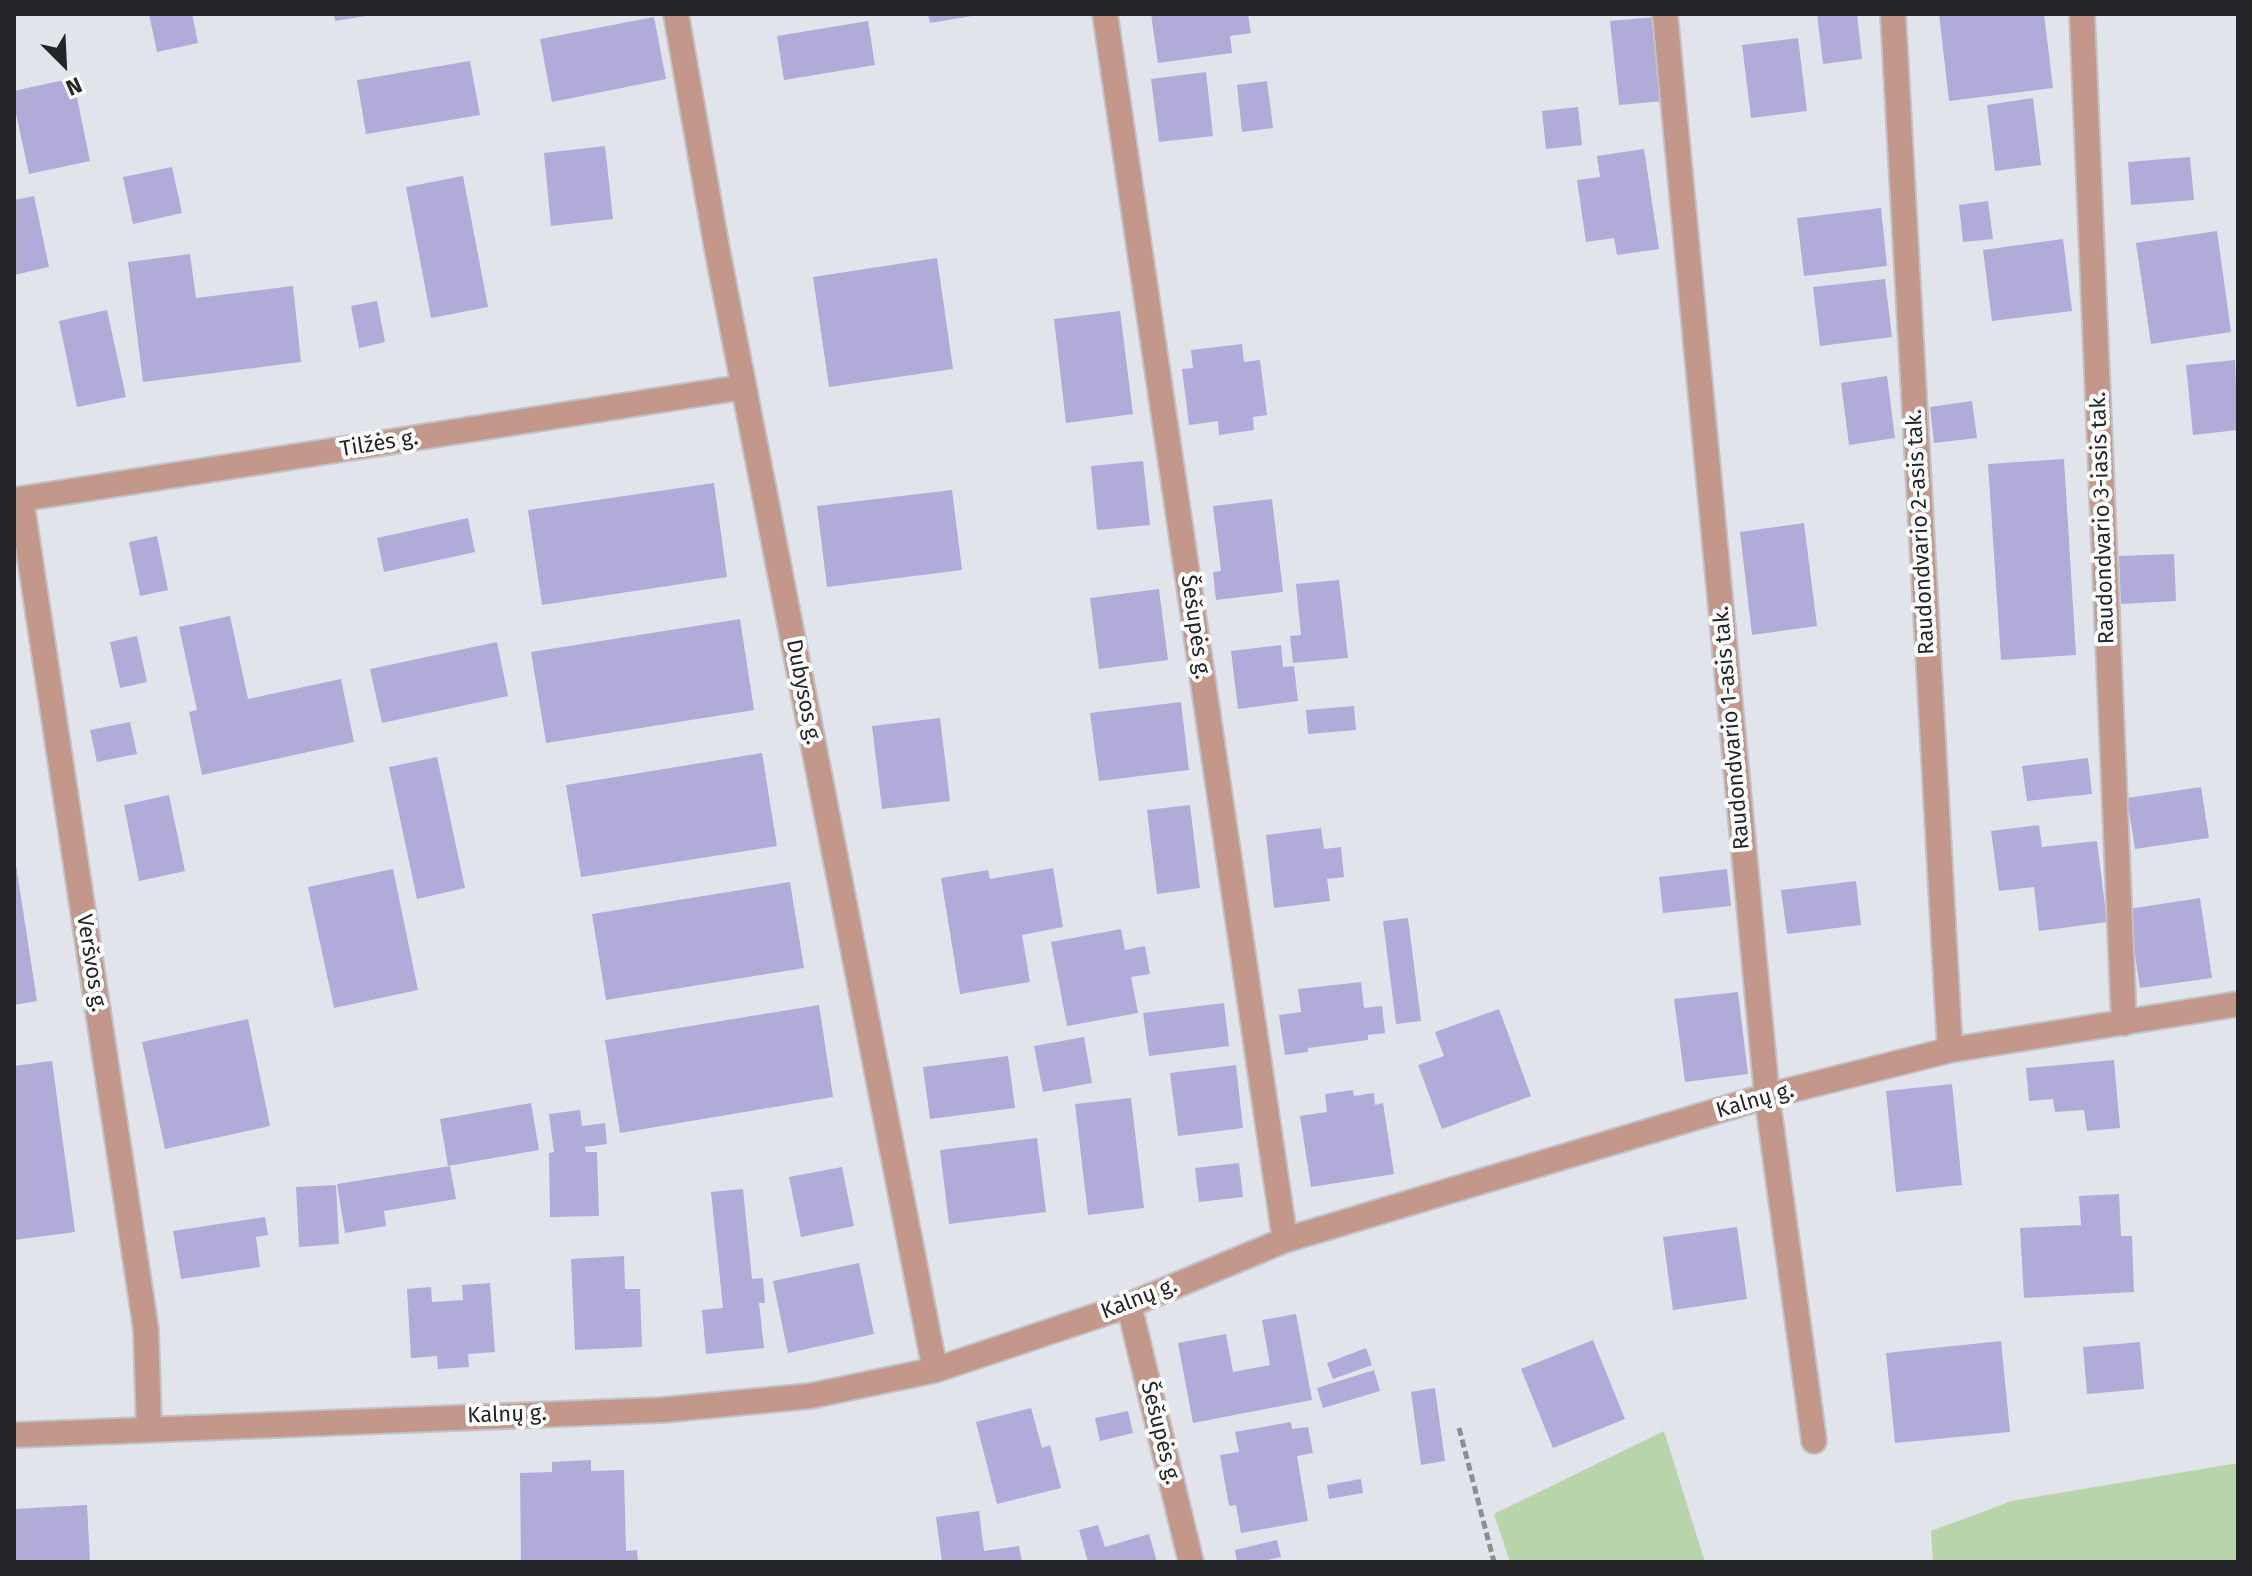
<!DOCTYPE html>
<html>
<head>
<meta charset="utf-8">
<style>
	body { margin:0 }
	#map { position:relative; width:2252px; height:1576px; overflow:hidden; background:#e2e4eb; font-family:"Fira Sans",sans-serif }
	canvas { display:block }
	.frame { position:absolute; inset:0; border:16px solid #242528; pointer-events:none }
	.north { position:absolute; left:24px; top:24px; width:80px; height:80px; -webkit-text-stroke:6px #fff; paint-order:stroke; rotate:156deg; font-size:22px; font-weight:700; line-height:32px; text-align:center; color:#242528 }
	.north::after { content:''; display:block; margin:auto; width:28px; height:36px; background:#242528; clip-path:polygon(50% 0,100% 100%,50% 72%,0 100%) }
</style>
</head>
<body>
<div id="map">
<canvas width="2252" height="1576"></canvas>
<div class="frame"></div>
<div class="north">N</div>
</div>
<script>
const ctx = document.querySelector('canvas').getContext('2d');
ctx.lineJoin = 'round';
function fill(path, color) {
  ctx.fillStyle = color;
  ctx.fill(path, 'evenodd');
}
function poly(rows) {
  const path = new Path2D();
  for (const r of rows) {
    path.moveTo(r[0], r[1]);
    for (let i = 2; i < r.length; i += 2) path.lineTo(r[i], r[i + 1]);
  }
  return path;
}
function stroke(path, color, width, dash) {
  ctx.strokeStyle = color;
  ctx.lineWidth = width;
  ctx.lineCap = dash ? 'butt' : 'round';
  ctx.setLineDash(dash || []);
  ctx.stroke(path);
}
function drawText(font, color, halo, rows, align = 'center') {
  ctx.font = font + ' "Fira Sans",sans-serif';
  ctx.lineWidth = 8;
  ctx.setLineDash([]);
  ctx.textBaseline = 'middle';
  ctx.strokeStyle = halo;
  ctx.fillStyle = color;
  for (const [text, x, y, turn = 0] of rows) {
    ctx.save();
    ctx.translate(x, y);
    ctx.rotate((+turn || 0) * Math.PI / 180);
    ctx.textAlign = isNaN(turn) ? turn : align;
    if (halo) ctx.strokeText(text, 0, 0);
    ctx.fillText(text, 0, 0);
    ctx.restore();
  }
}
const green = poly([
	[1664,1431,1705,1562,1510,1562,1494,1514],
	[2238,1463,2238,1562,1933,1562,1931,1531,2012,1501]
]);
const building = poly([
	[149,14,192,14,198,43,157,52],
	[334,14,365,14,365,16,335,21],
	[928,14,972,14,972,16,930,23],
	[1151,14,1248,14,1251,33,1230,36,1232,53,1158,63],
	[1817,14,1857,14,1862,59,1823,64],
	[1939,14,2044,14,2053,88,1949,101],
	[654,17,666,79,552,102,540,39],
	[1656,17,1664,101,1619,105,1610,21],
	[868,21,875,65,784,80,777,36],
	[1798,38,1807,111,1751,118,1742,45],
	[470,61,480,115,366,134,357,80],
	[1206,72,1213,136,1159,142,1151,79],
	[73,78,90,161,29,174,14,104,14,91],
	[1267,81,1273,128,1242,132,1237,85],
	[2033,98,2041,165,1995,171,1987,105],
	[1578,107,1582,145,1546,149,1542,111],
	[605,146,613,219,551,226,544,153],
	[1644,149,1659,249,1617,255,1614,238,1586,242,1577,180,1600,177,1597,156],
	[2190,157,2194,200,2131,205,2128,162],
	[172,167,182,213,133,224,123,177],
	[463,176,488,307,431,318,406,187],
	[34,196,49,267,14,275,14,200],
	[1988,201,1993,239,1963,242,1959,205],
	[1881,208,1887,266,1804,276,1797,218],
	[2217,231,2231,332,2151,344,2136,243],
	[2063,239,2072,311,1992,321,1983,250],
	[190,254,196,298,293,286,301,362,143,382,128,262],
	[937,258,953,369,829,387,813,277],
	[1885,279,1892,337,1820,346,1813,287],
	[377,301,385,342,359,348,351,306],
	[107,310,126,397,77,407,59,321],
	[1120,311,1133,414,1066,423,1054,319],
	[1242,344,1244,362,1260,360,1267,415,1253,417,1254,430,1219,435,1218,421,1189,425,1182,369,1193,368,1191,350],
	[2235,360,2238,430,2193,435,2186,365],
	[1887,376,1895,438,1849,445,1841,383],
	[1972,401,1977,438,1934,443,1930,407],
	[2064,459,2076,655,2001,660,1988,464],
	[1143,461,1150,525,1097,530,1091,466],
	[714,483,727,577,542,605,528,510],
	[952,490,962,570,827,587,817,506],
	[1272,499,1283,592,1216,600,1213,572,1221,571,1213,506],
	[468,518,475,552,384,572,377,538],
	[1804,523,1817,626,1752,635,1740,532],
	[157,536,168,590,140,596,129,542],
	[2174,554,2176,601,2121,604,2119,556],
	[1339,580,1348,658,1293,663,1290,636,1301,635,1296,584],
	[1159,589,1168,660,1099,669,1090,598],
	[230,616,248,699,341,679,354,742,202,775,189,712,197,710,179,627],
	[740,619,754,710,546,743,531,652],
	[137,636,147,682,120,688,110,642],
	[497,642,508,696,382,723,370,669],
	[1281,645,1283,667,1294,666,1298,701,1238,709,1231,651],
	[1181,702,1189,770,1099,781,1090,713],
	[1354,706,1356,730,1308,734,1306,710],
	[940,718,950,801,882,809,872,726],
	[130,722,137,754,97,762,90,730],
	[762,753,777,846,581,877,566,785],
	[437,757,465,888,417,899,389,767],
	[2088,758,2092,794,2027,801,2022,766],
	[2201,787,2209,838,2135,849,2127,798],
	[169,795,185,871,139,881,124,805],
	[1190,805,1200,888,1157,894,1147,810],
	[2039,825,2042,847,2097,841,2107,922,2039,931,2034,887,1999,891,1991,831],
	[1321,828,1324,849,1341,847,1344,877,1327,879,1330,901,1274,908,1266,835],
	[14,852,37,1001,14,1005],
	[1053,868,1063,927,1022,935,1030,982,960,994,941,878,988,870,990,879],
	[393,869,418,990,334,1008,308,887],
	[1727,869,1731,906,1663,913,1659,877],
	[1856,881,1861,925,1787,934,1781,890],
	[790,882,804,968,606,1000,592,914],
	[2200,898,2212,978,2140,988,2128,909],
	[1408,918,1421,1021,1396,1024,1383,921],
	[1121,929,1125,950,1145,946,1150,974,1131,977,1138,1013,1067,1026,1051,942],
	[1361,982,1364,1008,1382,1006,1385,1033,1368,1035,1368,1040,1308,1048,1308,1052,1285,1055,1279,1015,1301,1012,1298,989],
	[1738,992,1748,1074,1685,1082,1674,999],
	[1224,1003,1229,1046,1149,1056,1143,1013],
	[819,1005,833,1097,620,1133,605,1040],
	[1499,1009,1531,1096,1442,1129,1418,1065,1444,1056,1435,1032],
	[248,1019,270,1126,165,1149,142,1042],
	[1084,1037,1092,1083,1043,1092,1034,1046],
	[1008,1056,1015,1108,930,1119,923,1067],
	[2114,1060,2120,1128,2087,1131,2084,1110,2055,1112,2053,1099,2029,1101,2026,1068],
	[52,1061,75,1232,14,1240,14,1066],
	[1236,1065,1243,1128,1178,1136,1170,1073],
	[1952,1084,1962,1185,1896,1192,1886,1091],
	[1353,1090,1354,1096,1374,1093,1375,1105,1383,1103,1394,1174,1311,1187,1300,1116,1327,1112,1325,1094],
	[1131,1098,1144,1208,1088,1215,1075,1104],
	[531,1103,539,1150,448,1166,440,1119],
	[580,1110,582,1126,605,1123,607,1144,585,1147,586,1152,597,1152,599,1216,550,1217,549,1153,554,1152,549,1114],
	[1037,1138,1046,1212,949,1224,940,1150],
	[1239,1163,1243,1197,1199,1202,1195,1168],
	[450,1166,456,1199,384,1211,386,1226,345,1233,337,1184],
	[842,1167,854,1226,801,1237,789,1177],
	[336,1185,339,1244,299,1247,296,1187],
	[743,1189,752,1279,763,1278,765,1303,759,1303,764,1348,706,1354,702,1310,723,1308,711,1192],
	[2119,1194,2121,1236,2132,1236,2134,1292,2024,1298,2020,1228,2081,1225,2079,1196],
	[265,1217,268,1235,256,1237,260,1267,181,1279,173,1231],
	[1737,1227,1747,1299,1673,1310,1663,1237],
	[624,1256,625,1289,640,1289,642,1347,575,1350,571,1259],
	[859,1263,874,1334,788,1353,773,1281],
	[490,1283,495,1352,468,1354,469,1367,438,1369,437,1356,411,1358,407,1289,431,1287,432,1302,463,1300,462,1285],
	[1296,1314,1312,1400,1193,1423,1178,1343,1226,1334,1233,1372,1270,1365,1262,1320],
	[1593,1340,1625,1419,1553,1448,1521,1369],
	[2001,1341,2010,1432,1895,1443,1886,1353],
	[2140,1342,2144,1389,2087,1394,2083,1347],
	[1366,1348,1372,1365,1333,1379,1327,1363],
	[1374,1370,1380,1391,1323,1408,1317,1388],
	[1435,1388,1445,1461,1421,1465,1411,1392],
	[1031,1408,1042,1448,1050,1445,1061,1488,997,1504,976,1422],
	[1128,1411,1133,1433,1100,1441,1095,1418],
	[1291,1422,1292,1429,1308,1427,1313,1453,1297,1456,1308,1521,1241,1533,1236,1505,1229,1506,1220,1455,1239,1452,1235,1432],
	[591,1460,591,1471,624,1470,626,1551,637,1550,638,1562,521,1562,520,1473,552,1472,552,1462],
	[1361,1479,1363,1493,1329,1499,1327,1485],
	[87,1505,90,1562,14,1562,14,1509],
	[979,1511,984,1551,1019,1546,1022,1562,942,1562,936,1517],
	[1098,1525,1105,1547,1149,1534,1157,1562,1088,1562,1079,1530],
	[1277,1540,1281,1557,1259,1562,1237,1562,1235,1550]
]);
const path = poly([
	[1459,1428,1494,1562]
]);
const street = poly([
	[676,14,717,249,935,1370],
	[1105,14,1285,1240],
	[1665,14,1767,1096,1814,1441],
	[1893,14,1950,1050],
	[2082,14,2124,1023],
	[21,499,146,1330,149,1428],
	[14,500,744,387],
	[1129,1305,1191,1562],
	[14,1435,662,1410,810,1396,935,1370,1129,1305,1285,1240,1767,1096,1950,1050,2238,1004]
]);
const streetNames = [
	["Tilžės g.",379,444,-9],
	["Raudondvario 3-iasis tak.",2103,518,-92],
	["Raudondvario 2-asis tak.",1921,532,-93],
	["Šešupės g.",1195,627,82],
	["Dubysos g.",803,692,79],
	["Raudondvario 1-asis tak.",1732,728,-95],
	["Veršvos g.",91,963,81],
	["Kalnų g.",1755,1101,-16],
	["Kalnų g.",1139,1299,-21],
	["Kalnų g.",507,1415,-2],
	["Šešupės g.",1160,1433,76]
];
fill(green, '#b7d4aa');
fill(building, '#b1abda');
stroke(street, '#c0c2c8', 28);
stroke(path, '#8c8e93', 5, [8, 4]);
stroke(street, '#c39789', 24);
drawText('22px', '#242528', '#fff', streetNames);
</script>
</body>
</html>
